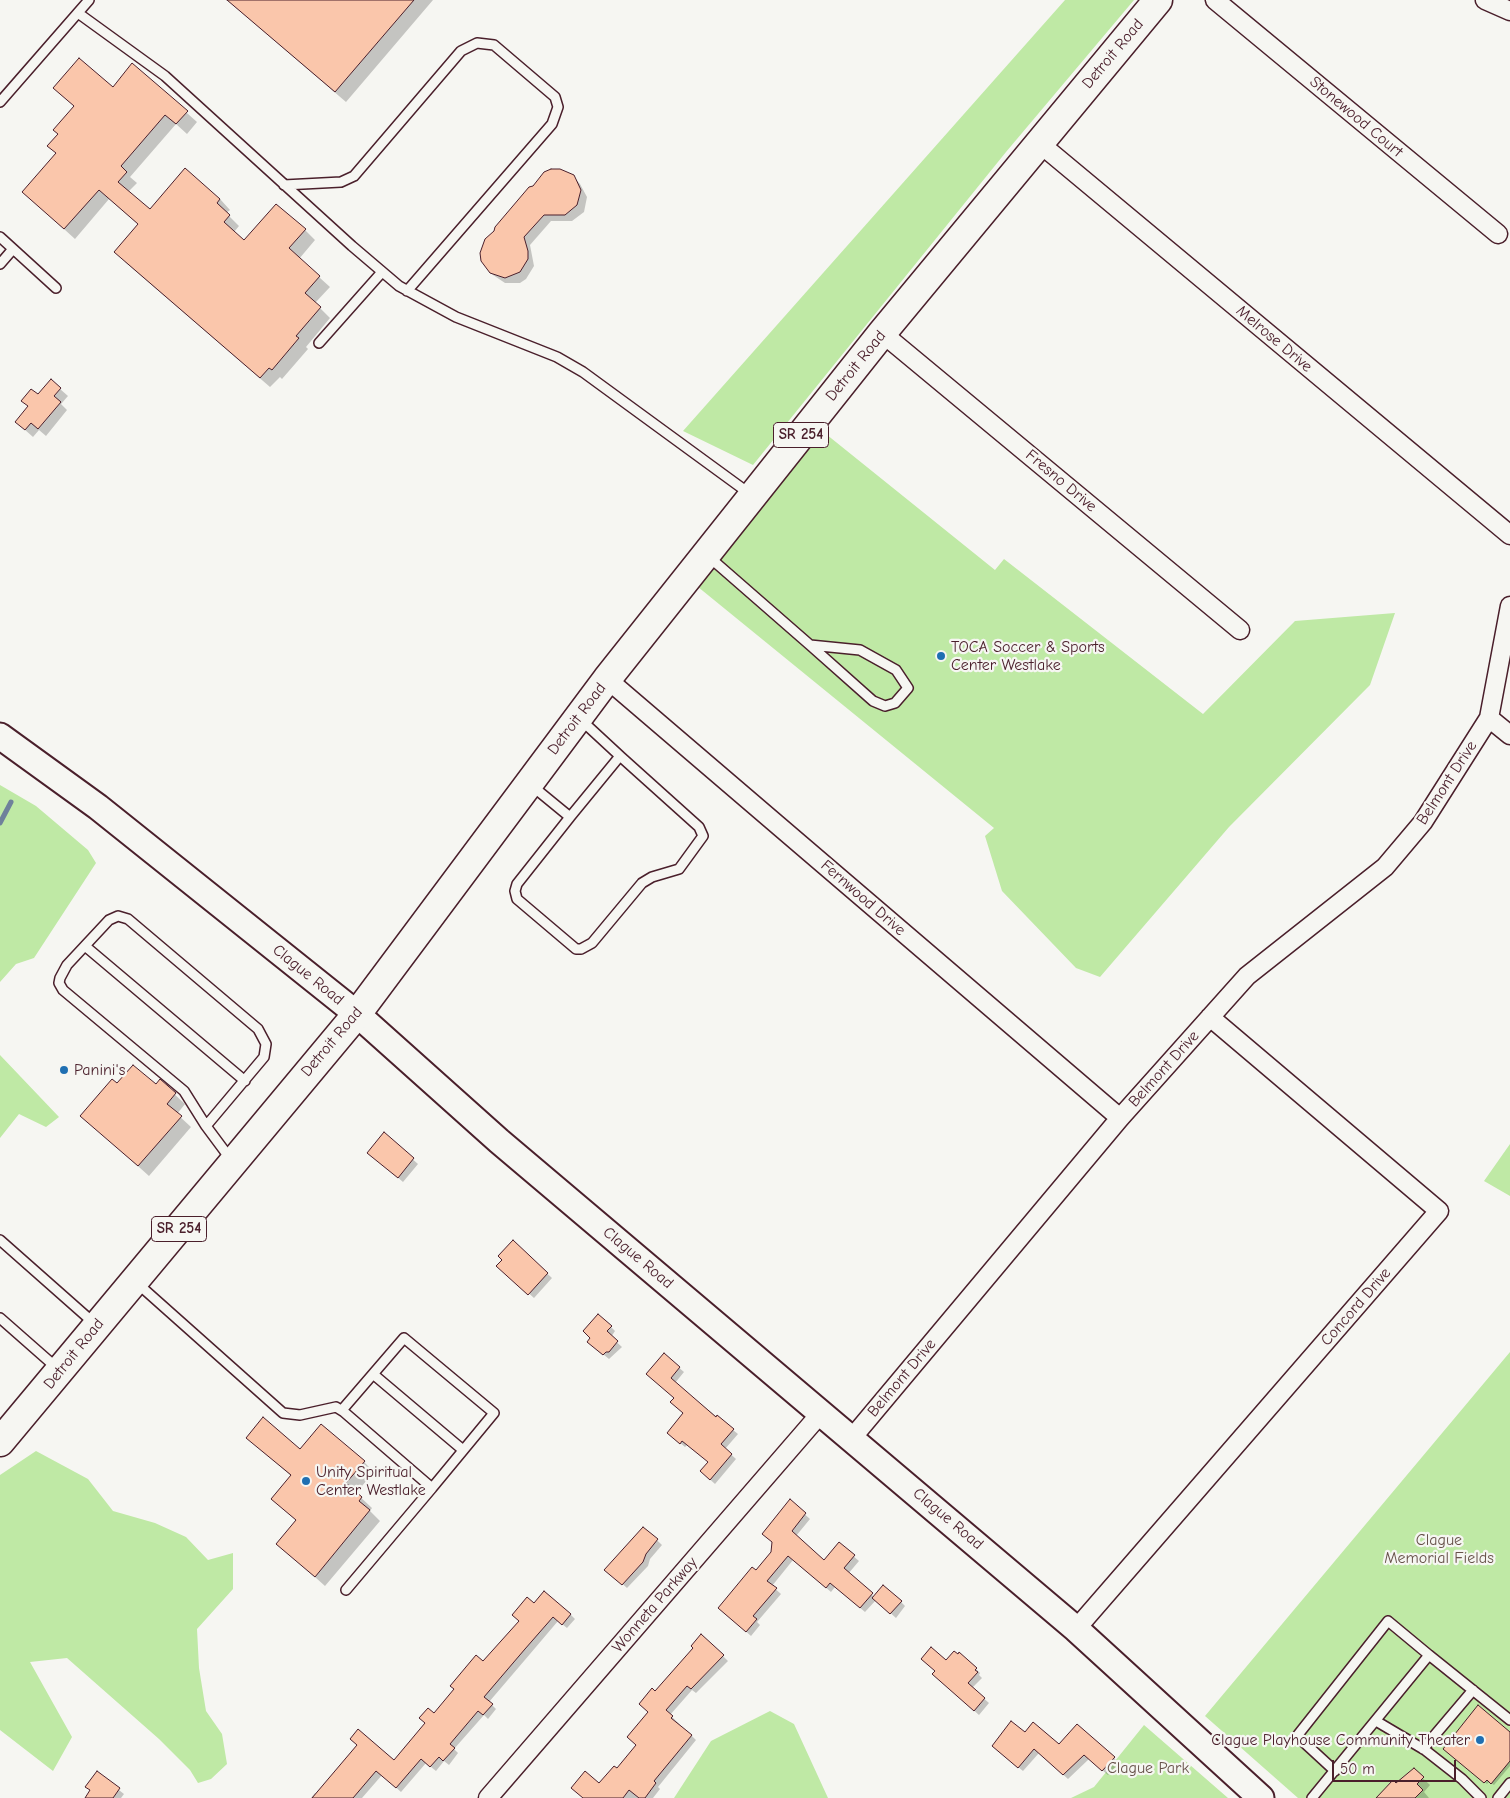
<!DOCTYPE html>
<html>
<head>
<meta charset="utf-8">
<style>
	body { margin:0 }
	#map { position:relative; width:1510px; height:1798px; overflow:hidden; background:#f6f6f2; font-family:"Comic Neue",sans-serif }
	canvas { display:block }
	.scale { position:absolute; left:1332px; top:1760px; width:124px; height:22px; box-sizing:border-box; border:2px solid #4a1f2b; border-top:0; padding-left:6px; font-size:15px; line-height:18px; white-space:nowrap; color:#4a1f2b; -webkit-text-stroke:4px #f6f6f2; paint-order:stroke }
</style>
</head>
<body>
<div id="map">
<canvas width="1510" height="1798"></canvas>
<div class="scale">50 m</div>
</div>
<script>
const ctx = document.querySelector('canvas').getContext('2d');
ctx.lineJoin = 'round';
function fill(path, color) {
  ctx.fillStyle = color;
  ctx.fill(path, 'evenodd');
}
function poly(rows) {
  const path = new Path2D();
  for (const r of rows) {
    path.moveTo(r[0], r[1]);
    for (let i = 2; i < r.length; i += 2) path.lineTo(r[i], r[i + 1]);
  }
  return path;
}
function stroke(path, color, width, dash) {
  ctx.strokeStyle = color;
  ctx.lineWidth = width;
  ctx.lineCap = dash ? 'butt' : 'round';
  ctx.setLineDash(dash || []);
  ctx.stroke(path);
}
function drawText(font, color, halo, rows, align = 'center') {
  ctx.font = font + ' "Comic Neue",sans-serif';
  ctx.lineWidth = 4.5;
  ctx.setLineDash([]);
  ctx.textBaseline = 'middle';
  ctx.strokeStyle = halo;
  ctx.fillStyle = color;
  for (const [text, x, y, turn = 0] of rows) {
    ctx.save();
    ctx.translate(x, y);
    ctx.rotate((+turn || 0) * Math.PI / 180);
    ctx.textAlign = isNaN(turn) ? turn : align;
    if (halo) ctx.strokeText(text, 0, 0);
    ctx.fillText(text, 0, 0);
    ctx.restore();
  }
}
const green = poly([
	[1065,0,1134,0,1006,152,753,465,683,431],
	[811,422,995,570,1004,559,1203,714,1295,621,1395,613,1370,685,1229,827,1100,977,1076,968,1002,891,985,836,994,828,687,578],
	[0,785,36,806,88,850,96,863,34,958,16,964,0,982],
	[0,1055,59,1117,46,1127,19,1114,0,1138],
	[1510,1144,1510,1196,1484,1181],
	[1510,1352,1510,1798,1298,1798,1205,1716],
	[36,1451,88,1479,113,1511,155,1523,186,1537,208,1560,233,1553,233,1589,197,1629,199,1668,206,1711,222,1734,227,1764,211,1779,198,1783,190,1770,159,1739,67,1658,30,1662,72,1737,53,1771,0,1730,0,1475],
	[770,1711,794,1724,828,1798,674,1798,711,1741],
	[1144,1725,1228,1798,1071,1798,1094,1787]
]);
const shadow = poly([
	[227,0,433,0,346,102],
	[133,65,197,122,187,134,176,124,130,177,137,183,128,192,150,211,220,199,230,210,226,213,239,226,234,232,245,242,305,230,315,240,299,259,330,287,315,303,330,318,306,347,308,349,282,379,280,377,270,387,125,262,139,225,109,199,75,239,23,192],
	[573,176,580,184,587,197,584,212,572,221,551,221,530,245,534,266,526,279,520,283,505,283,493,275,486,267],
	[51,381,68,396,61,404,67,410,46,436,39,430,33,437,24,429,29,407,23,401,39,396],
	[160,1081,185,1104,177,1114,191,1127,149,1176,82,1116,117,1085,156,1086],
	[384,1134,418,1164,403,1182,374,1157],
	[513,1242,552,1278,534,1298,503,1270,503,1260],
	[611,1327,615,1331,611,1337,622,1347,609,1359,593,1346,592,1338],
	[664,1355,684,1372,675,1383,738,1434,725,1449,736,1459,715,1484,706,1476,709,1462,688,1444,685,1447,673,1437,684,1414,675,1398],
	[248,1438,364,1462,374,1472,356,1493,372,1508,370,1511,380,1521,325,1586,278,1544,297,1521,272,1499,291,1476],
	[790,1501,810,1519,796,1536,824,1562,839,1544,859,1561,848,1574,874,1597,901,1602,905,1606,896,1618,876,1600,865,1612,835,1587,831,1592,793,1560,772,1586,781,1594,757,1622,760,1625,751,1636,724,1612,772,1553],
	[644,1528,662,1545,650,1559,648,1566,627,1588,611,1574],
	[534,1605,570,1614,575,1619,567,1628,558,1621,530,1654,489,1702,496,1709,488,1719,484,1715,454,1749,458,1753,449,1765,444,1761,436,1771,426,1763,401,1792,382,1775,362,1798,311,1798,315,1793,317,1794,395,1762],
	[701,1635,728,1661,696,1693,692,1690,670,1715,696,1740,658,1787,660,1789,653,1798,583,1798,617,1770,638,1745,656,1693,695,1648],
	[946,1662,976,1669,980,1673,979,1675,982,1678,972,1688,989,1703,979,1715,938,1679],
	[1510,1733,1510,1766,1494,1785,1489,1782,1487,1784,1446,1751],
	[1025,1734,1059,1746,1114,1758,1119,1763,1108,1775,1089,1759,1068,1779,1039,1753,1023,1771,998,1751],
	[1414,1770,1430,1785,1424,1792,1429,1798,1384,1798],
	[97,1773,124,1794,121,1798,87,1798]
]);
const stream = poly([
	[0,823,11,802]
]);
const building = poly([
	[227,0,414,0,335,92,227,0],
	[79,58,113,87,132,63,188,111,176,124,165,115,121,166,127,172,118,182,150,209,185,168,220,199,217,203,230,215,224,222,244,240,276,204,306,229,289,248,320,276,305,293,321,307,296,336,299,338,272,370,269,368,260,378,114,252,138,224,99,190,64,229,22,192,56,153,47,146,58,134,53,130,74,106,53,88,79,58],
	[551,169,560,169,574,175,581,190,577,205,565,215,544,215,524,237,528,251,528,259,520,272,505,278,490,273,481,261,480,253,485,239,494,231,495,227,529,187,533,186,544,172,551,169],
	[51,379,61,388,54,396,61,402,38,429,31,423,25,430,15,422,28,406,21,401,31,389,38,394,51,379],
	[133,1065,156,1084,160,1079,176,1093,167,1104,182,1116,138,1166,80,1116,112,1079,117,1083,133,1065],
	[384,1132,414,1158,398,1178,367,1153,384,1132],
	[513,1240,548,1273,528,1295,496,1266,502,1260,498,1256,513,1240],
	[598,1314,612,1326,607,1331,618,1341,609,1352,606,1352,603,1355,587,1342,590,1338,583,1331,598,1314],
	[664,1353,680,1367,671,1378,716,1417,717,1415,734,1429,721,1444,732,1454,710,1480,700,1471,708,1462,682,1441,680,1444,667,1433,683,1413,670,1402,674,1398,646,1374,664,1353],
	[263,1417,300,1449,321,1424,365,1461,346,1483,362,1497,359,1501,370,1510,315,1577,276,1544,296,1520,271,1499,291,1475,246,1438,263,1417],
	[790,1499,806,1513,792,1531,824,1560,839,1542,855,1555,844,1568,873,1593,860,1608,830,1583,826,1588,788,1556,767,1581,777,1588,753,1616,757,1619,746,1632,718,1608,752,1567,756,1570,771,1552,772,1542,762,1534,790,1499],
	[643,1527,658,1539,646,1554,643,1562,622,1585,604,1570,643,1527],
	[883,1585,902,1601,890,1614,872,1598,883,1585],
	[544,1591,571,1614,562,1625,553,1617,525,1649,484,1697,493,1704,483,1715,478,1711,450,1744,455,1748,443,1761,439,1757,430,1767,421,1759,396,1788,376,1771,353,1798,312,1798,357,1745,350,1739,358,1729,394,1760,425,1723,419,1718,428,1708,434,1713,454,1689,450,1686,476,1655,483,1661,519,1621,512,1615,527,1597,534,1603,544,1591],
	[701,1634,724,1655,691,1689,687,1686,666,1710,673,1716,671,1718,692,1735,654,1781,656,1783,645,1798,639,1798,629,1790,623,1798,583,1798,571,1788,585,1771,599,1783,614,1766,617,1768,636,1745,627,1737,648,1712,639,1704,652,1688,655,1691,693,1648,691,1646,701,1634],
	[931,1647,946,1660,954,1651,958,1654,959,1652,977,1668,975,1670,978,1672,968,1683,985,1698,974,1711,932,1674,935,1671,921,1659,931,1647],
	[1478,1705,1510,1732,1510,1761,1491,1784,1487,1780,1484,1783,1443,1749,1478,1705],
	[1011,1721,1025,1732,1033,1722,1059,1744,1077,1724,1115,1757,1102,1771,1084,1755,1063,1775,1034,1749,1018,1768,992,1746,1011,1721],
	[1414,1768,1424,1777,1417,1784,1423,1790,1415,1798,1376,1798,1393,1780,1396,1783,1414,1768],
	[97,1771,120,1788,113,1798,85,1798,90,1790,85,1787,97,1771]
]);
const lane = poly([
	[78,13,165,76,352,246,399,286,456,317,557,357,583,372,750,494],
	[0,102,89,0],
	[284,185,341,182,354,176,461,51,477,43,494,45,555,97,558,107,552,124,407,291],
	[0,237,56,288],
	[0,264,13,249],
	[319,343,382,272],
	[708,556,810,645,873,701,885,706,895,703,908,688,896,670,860,650,810,645],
	[531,785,570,817,620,756,580,719],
	[570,817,517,884,515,891,517,899,576,949,581,949,592,943,642,883,652,877,679,869,703,836,699,827,620,756],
	[85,946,245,1081],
	[206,1126,184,1091,63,990,59,983,60,978,67,965,109,920,118,916,128,919,258,1029,266,1044,264,1057,206,1126,232,1161],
	[0,1240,95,1324],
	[137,1283,283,1413,300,1415,336,1407,344,1412,432,1488,494,1413,404,1338,342,1410],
	[0,1318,58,1369],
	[373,1374,463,1450],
	[346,1590,432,1488],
	[1376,1721,1425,1750,1462,1779,1481,1798],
	[1423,1749,1473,1690],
	[1335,1771,1297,1736,1388,1621,1429,1655],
	[1312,1798,1429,1655,1510,1720],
	[1498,1798,1510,1783]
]);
const street = poly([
	[1215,0,1498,234],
	[1485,0,1510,11],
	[1038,142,1510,535],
	[882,333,1240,630],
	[607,679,1120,1118],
	[1489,718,1510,735],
	[852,1438,1120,1118,1247,976,1385,867,1423,822,1489,718,1510,606],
	[1076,1629,1439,1211,1210,1017],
	[488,1798,821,1413]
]);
const secondary = poly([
	[0,736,98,807,357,1014,499,1141,1076,1629,1261,1798]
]);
const primary = poly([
	[0,1442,357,1014,607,679,882,333,1158,0]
]);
const markers = [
	[941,656,5,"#1f6fb2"],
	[64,1070,5,"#1f6fb2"],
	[306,1481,5,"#1f6fb2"],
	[1480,1740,5,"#1f6fb2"]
];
const shields = [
	[801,435,55],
	[179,1229,55]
];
const shieldNames = [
	["SR 254",801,435],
	["SR 254",179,1229]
];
const streetNames = [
	["Detroit Road",1113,54,-50],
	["Stonewood Court",1356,117,40],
	["Melrose Drive",1274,339,40],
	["Detroit Road",856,366,-51],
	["Fresno Drive",1061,481,40],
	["Detroit Road",577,719,-53],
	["Belmont Drive",1447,783,-57],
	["Fernwood Drive",863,898,41],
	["Clague Road",308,975,39],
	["Detroit Road",332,1042,-50],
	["Belmont Drive",1164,1069,-48],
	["Clague Road",638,1258,40],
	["Concord Drive",1356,1307,-49],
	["Detroit Road",74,1354,-51],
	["Belmont Drive",902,1378,-50],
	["Clague Road",948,1519,40],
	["Wonneta Parkway",655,1605,-49]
];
const poiNames = [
	["TOCA Soccer & Sports",951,647],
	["Center Westlake",951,665],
	["Panini's",74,1070],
	["Unity Spiritual",316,1472],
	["Center Westlake",316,1490],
	["Clague Playhouse Community Theater",1470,1740,"right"]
];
const parkNames = [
	["Clague",1439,1540],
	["Memorial Fields",1439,1558],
	["Clague Park",1148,1768]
];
fill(green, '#bfe9a5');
fill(shadow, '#0003');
stroke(stream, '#6f819b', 5);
fill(building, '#fac6ab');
stroke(building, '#4a1f2b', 1);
stroke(lane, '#4a1f2b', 12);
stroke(street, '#4a1f2b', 21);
stroke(secondary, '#4a1f2b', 29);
stroke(primary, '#4a1f2b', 31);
stroke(lane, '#f6f6f2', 9);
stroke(street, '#f6f6f2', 18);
stroke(secondary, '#f6f6f2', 25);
stroke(primary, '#f6f6f2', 28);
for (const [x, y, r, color] of markers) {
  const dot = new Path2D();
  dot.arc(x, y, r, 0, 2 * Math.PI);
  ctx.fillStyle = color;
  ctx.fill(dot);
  stroke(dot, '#f6f6f2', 2);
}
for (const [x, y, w] of shields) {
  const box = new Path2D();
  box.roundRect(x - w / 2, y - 12.5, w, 25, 4);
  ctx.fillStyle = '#f6f6f2';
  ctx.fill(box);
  stroke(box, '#4a1f2b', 1);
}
drawText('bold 15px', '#4a1f2b', null, shieldNames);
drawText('16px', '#4a1f2b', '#f6f6f2', streetNames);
drawText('16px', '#4a1f2b', '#f6f6f2', poiNames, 'left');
drawText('16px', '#67524a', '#f6f6f2', parkNames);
</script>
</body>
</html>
